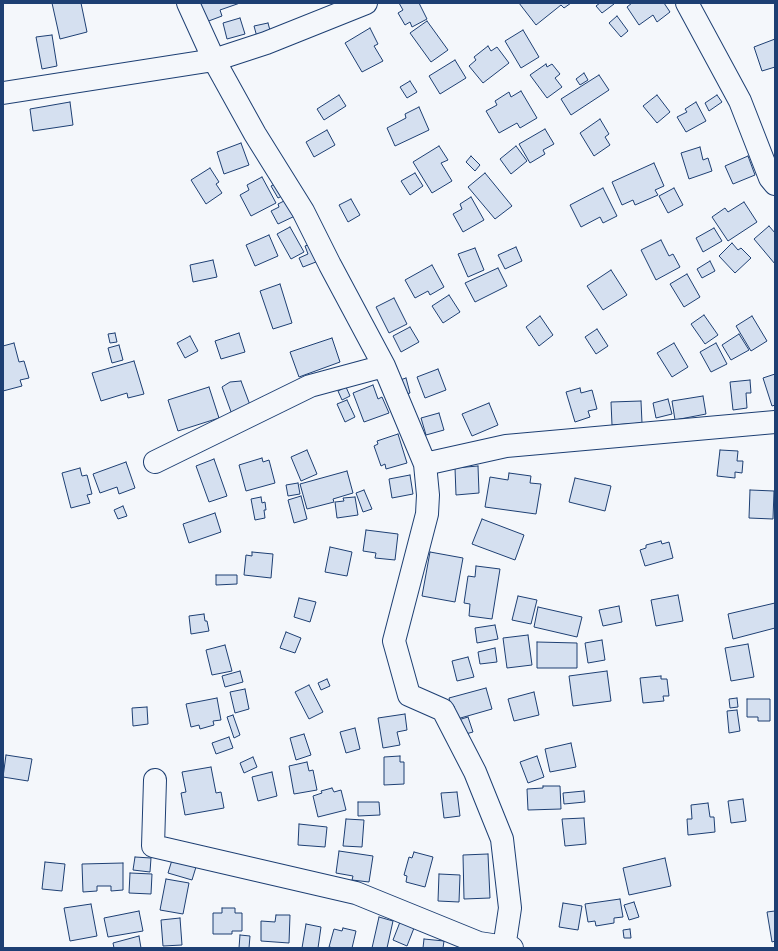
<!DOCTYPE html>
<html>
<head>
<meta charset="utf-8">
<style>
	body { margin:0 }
	#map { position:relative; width:778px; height:951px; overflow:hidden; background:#f4f7fb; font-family:Jost,sans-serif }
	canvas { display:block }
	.frame { position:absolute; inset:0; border:4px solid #1d3f73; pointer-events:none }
</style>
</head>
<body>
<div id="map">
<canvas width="778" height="951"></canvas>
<div class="frame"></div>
</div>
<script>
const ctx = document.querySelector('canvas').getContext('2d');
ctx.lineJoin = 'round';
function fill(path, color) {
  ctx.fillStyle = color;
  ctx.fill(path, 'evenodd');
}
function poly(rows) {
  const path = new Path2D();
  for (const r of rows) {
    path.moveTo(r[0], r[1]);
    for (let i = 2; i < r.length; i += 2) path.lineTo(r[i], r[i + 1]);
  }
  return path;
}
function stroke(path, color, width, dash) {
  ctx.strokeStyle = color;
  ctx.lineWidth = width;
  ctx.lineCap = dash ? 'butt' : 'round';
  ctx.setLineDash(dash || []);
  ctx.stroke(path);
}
const building = poly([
	[52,3,81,3,87,32,60,39,52,3],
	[199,3,240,3,220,10,222,16,206,22,199,3],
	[399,3,419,3,427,19,412,27,410,22,405,25,398,13,403,10,399,3],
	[519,3,571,3,564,8,561,5,536,25,519,3],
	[600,3,613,3,614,4,602,13,596,6,600,3],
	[632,3,664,3,670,12,657,22,653,15,639,25,627,7,632,3],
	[617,16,628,31,621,37,609,23,617,16],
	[240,18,245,34,227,39,223,23,240,18],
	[427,21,448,50,431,62,410,33,427,21],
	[268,23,271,34,257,37,254,26,268,23],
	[370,28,378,44,374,46,383,61,362,72,345,43,370,28],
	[523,30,539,57,521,68,505,41,523,30],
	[52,35,57,66,42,69,36,37,52,35],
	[775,39,775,67,762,71,754,47,775,39],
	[488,46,491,51,497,47,509,63,483,83,469,66,476,60,474,57,488,46],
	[455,60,466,78,440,94,429,76,455,60],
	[546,64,547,67,552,64,560,74,555,78,562,87,547,98,530,75,546,64],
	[584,73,588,80,580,85,576,79,584,73],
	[599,75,609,90,571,115,561,99,599,75],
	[410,81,417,92,407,98,400,87,410,81],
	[521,91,537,118,520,128,517,123,499,133,486,111,497,105,495,101,509,92,511,97,521,91],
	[339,95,346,106,324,120,317,109,339,95],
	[657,95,670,112,657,123,643,106,657,95],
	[717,95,722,102,709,111,705,103,717,95],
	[70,102,73,125,33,131,30,109,70,102],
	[696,102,706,121,686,132,677,117,687,112,685,109,696,102],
	[419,107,429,130,395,146,387,128,406,118,405,114,419,107],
	[600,119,609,134,605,137,610,145,594,156,580,133,600,119],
	[545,129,554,144,543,150,545,154,530,163,519,144,545,129],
	[327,130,335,145,314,157,306,142,327,130],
	[241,143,249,165,224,174,217,152,241,143],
	[439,146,448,160,441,163,452,181,432,193,413,162,439,146],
	[516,146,527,161,511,174,500,159,516,146],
	[700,147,703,160,708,158,712,171,689,179,681,153,700,147],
	[471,156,480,165,475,171,466,162,471,156],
	[748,156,755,175,733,184,725,166,748,156],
	[654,163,664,186,655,190,658,195,635,205,633,200,622,205,612,182,654,163],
	[210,168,219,182,216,184,222,193,206,204,191,180,210,168],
	[415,173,423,186,410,195,401,181,415,173],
	[485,173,512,206,495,219,468,187,485,173],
	[262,177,276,203,251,216,240,195,249,190,247,185,262,177],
	[279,182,286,194,278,198,271,186,279,182],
	[603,188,617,216,603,223,600,217,581,227,570,205,603,188],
	[674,188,683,205,668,213,659,196,674,188],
	[471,197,484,220,463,232,453,214,462,209,460,204,471,197],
	[351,199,360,215,348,222,339,205,351,199],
	[286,200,297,215,278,224,271,211,279,207,278,204,286,200],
	[744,202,757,222,728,241,712,217,725,208,728,212,744,202],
	[769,226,775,233,775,264,754,239,769,226],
	[290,227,304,252,291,259,277,234,290,227],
	[714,228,722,241,703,252,696,238,714,228],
	[269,235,278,256,255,266,246,245,269,235],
	[661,240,669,256,673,254,680,267,656,280,641,250,661,240],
	[314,243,321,260,303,267,299,258,308,254,305,246,314,243],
	[732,243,738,250,741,248,751,258,735,273,719,256,732,243],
	[516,247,522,261,505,269,498,255,516,247],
	[475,248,484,270,468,277,458,254,475,248],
	[213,260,217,277,193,282,190,265,213,260],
	[710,261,715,271,702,278,697,269,710,261],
	[432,265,444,287,430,295,428,291,415,298,405,280,432,265],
	[498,268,507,286,475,302,465,283,498,268],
	[611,270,627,295,603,310,587,286,611,270],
	[687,274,700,297,684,307,670,284,687,274],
	[280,284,292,323,273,329,260,291,280,284],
	[449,295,460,312,443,323,432,306,449,295],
	[394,298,407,324,389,333,376,307,394,298],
	[704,315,718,335,705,344,691,324,704,315],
	[540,316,553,335,539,346,526,327,540,316],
	[752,316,767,341,751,351,736,326,752,316],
	[410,327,419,342,401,352,393,336,410,327],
	[597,329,608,346,596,354,585,337,597,329],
	[115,333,117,342,110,343,108,334,115,333],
	[239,333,245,352,221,359,215,341,239,333],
	[739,334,749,350,731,360,722,345,739,334],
	[190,336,198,351,185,358,177,343,190,336],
	[332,338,340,362,299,377,290,352,332,338],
	[14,343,19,362,24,361,29,378,20,380,22,386,3,391,3,346,14,343],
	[674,343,688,367,672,377,657,353,674,343],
	[716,343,727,364,711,372,700,352,716,343],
	[119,345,123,360,112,363,108,348,119,345],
	[134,361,144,394,128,398,127,393,101,401,92,373,134,361],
	[438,369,446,390,425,398,417,377,438,369],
	[775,374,775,405,772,406,763,378,775,374],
	[406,378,410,393,403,395,400,380,406,378],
	[750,380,751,393,746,393,747,408,733,410,730,382,750,380],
	[241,381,253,413,234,420,222,387,230,382,241,381],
	[373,385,378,399,382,397,389,413,364,422,353,393,373,385],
	[209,387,219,418,178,431,168,400,209,387],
	[346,387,350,396,342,400,338,391,346,387],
	[580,388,581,393,592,390,597,409,588,411,590,417,575,422,566,392,580,388],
	[703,396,706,414,675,420,672,401,703,396],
	[668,399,672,414,656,418,653,403,668,399],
	[347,400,355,417,345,422,337,404,347,400],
	[641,401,642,423,612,425,611,402,641,401],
	[489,403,498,425,472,436,462,414,489,403],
	[439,413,444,430,426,435,421,418,439,413],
	[398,434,407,463,386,469,385,464,381,466,374,446,378,444,377,441,398,434],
	[307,450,317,474,301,481,291,457,307,450],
	[720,450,738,451,737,461,743,461,742,473,735,472,735,478,717,476,720,450],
	[262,458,263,462,269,460,275,483,246,491,239,465,262,458],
	[214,459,227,496,209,502,196,466,214,459],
	[126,462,135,488,119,494,117,487,100,493,93,474,126,462],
	[478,466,479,493,456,495,455,468,478,466],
	[80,468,82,476,87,475,92,494,87,495,90,503,71,508,62,473,80,468],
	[347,471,353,493,333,499,334,502,307,509,300,484,347,471],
	[509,473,531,476,530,483,541,484,536,514,485,507,490,477,508,480,509,473],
	[410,475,413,494,392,498,389,479,410,475],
	[575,478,611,486,605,511,569,502,575,478],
	[298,483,300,494,288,496,286,485,298,483],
	[364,490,372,509,363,512,356,493,364,490],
	[750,490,774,491,773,519,749,518,750,490],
	[301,496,307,519,294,523,288,500,301,496],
	[261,497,262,503,265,502,266,510,264,510,265,518,255,520,251,499,261,497],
	[355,497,358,515,337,518,335,502,344,501,343,498,355,497],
	[123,506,127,516,118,519,114,510,123,506],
	[215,513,221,532,189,543,183,524,215,513],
	[482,519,524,535,515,560,472,544,482,519],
	[366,530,398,534,395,560,375,558,376,553,363,551,366,530],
	[661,541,662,544,669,542,673,558,645,566,640,550,646,548,646,545,661,541],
	[330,547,352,552,347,576,325,572,330,547],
	[252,552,273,554,271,578,244,575,246,555,252,556,252,552],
	[430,552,463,558,455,602,422,596,430,552],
	[476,566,500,569,492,619,469,616,470,604,464,603,468,576,475,577,476,566],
	[216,575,237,575,237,584,216,585,216,575],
	[678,595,683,621,656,626,651,600,678,595],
	[518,596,537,600,531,624,512,620,518,596],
	[299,598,316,602,310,622,294,617,299,598],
	[775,603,775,628,733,639,728,614,775,603],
	[619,606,622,622,603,626,599,610,619,606],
	[538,607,582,617,577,637,534,627,538,607],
	[204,614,205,621,207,621,209,631,191,634,189,616,204,614],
	[495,625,498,639,477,643,475,628,495,625],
	[286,632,301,638,295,653,280,648,286,632],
	[528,635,532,665,507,668,503,638,528,635],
	[602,640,605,660,588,663,585,643,602,640],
	[537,642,577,643,577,668,537,668,537,642],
	[748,644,754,677,731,681,725,648,748,644],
	[225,645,232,671,212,675,206,650,225,645],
	[495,648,497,662,480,664,478,652,495,648],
	[468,657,474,677,457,681,452,661,468,657],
	[240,671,243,682,225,687,222,676,240,671],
	[607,671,611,701,573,706,569,676,607,671],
	[661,676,661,679,667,679,669,696,663,696,664,701,643,703,640,678,661,676],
	[327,679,330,686,321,690,318,683,327,679],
	[309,685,323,712,309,719,295,692,309,685],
	[486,688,492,709,457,719,454,706,451,707,449,698,486,688],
	[245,689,249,709,235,713,230,692,245,689],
	[534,692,539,715,514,721,508,699,534,692],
	[217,698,221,720,213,721,214,725,200,729,199,725,191,727,186,704,217,698],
	[737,698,738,707,730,708,729,699,737,698],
	[747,699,770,699,770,721,758,721,758,717,747,717,747,699],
	[147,707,148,724,133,726,132,708,147,707],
	[737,710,740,731,729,733,727,711,737,710],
	[405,714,407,730,397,732,400,745,383,748,378,718,405,714],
	[233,715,240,735,234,738,227,717,233,715],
	[468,717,473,732,462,735,458,720,468,717],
	[355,728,360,749,346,753,340,732,355,728],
	[304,734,311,755,296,760,290,738,304,734],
	[229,737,233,748,216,754,212,743,229,737],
	[571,743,576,767,550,772,545,749,571,743],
	[6,755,32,759,28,781,3,777,6,755],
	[400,756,400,762,404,762,404,784,384,785,384,757,400,756],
	[537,756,544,777,528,783,520,762,537,756],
	[253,757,257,767,244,773,240,763,253,757],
	[307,762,309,771,313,770,317,790,294,794,289,766,307,762],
	[211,767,216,793,221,792,224,808,185,815,181,793,186,792,182,772,211,767],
	[272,772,277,796,258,801,252,777,272,772],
	[543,786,560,786,561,809,528,810,527,789,543,788,543,786],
	[332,788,334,792,341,790,346,810,318,817,313,796,322,793,321,791,332,788],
	[584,791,585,802,564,804,563,793,584,791],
	[457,792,460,816,444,818,441,793,457,792],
	[743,799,746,821,731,823,728,801,743,799],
	[358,802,379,802,380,815,358,816,358,802],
	[708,803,710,817,714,817,715,832,688,835,687,819,692,819,691,805,708,803],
	[584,818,586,844,565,846,562,819,584,818],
	[346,819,364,820,362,847,343,846,346,819],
	[299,824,327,827,325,847,298,845,299,824],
	[339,851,373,856,369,882,352,880,353,876,336,873,339,851],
	[414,852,433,857,425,887,406,882,407,876,404,875,409,857,412,858,414,852],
	[488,854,490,898,464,899,463,855,488,854],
	[135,857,151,858,150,872,133,870,135,857],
	[665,858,671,886,629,895,623,868,665,858],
	[172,860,196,867,192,880,168,873,172,860],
	[45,862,65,864,62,891,42,889,45,862],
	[123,863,123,890,111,891,111,886,97,886,97,891,83,892,82,864,123,863],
	[130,873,152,874,151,894,129,893,130,873],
	[439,874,460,875,459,902,438,901,439,874],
	[166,879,189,883,183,914,160,910,166,879],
	[620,899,623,917,614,918,614,923,596,926,595,921,588,922,585,904,620,899],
	[634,902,639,917,629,920,624,905,634,902],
	[563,903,582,906,578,930,559,927,563,903],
	[91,904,97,936,70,941,64,908,91,904],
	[222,908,235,908,235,913,242,913,242,931,232,931,232,934,213,934,213,913,222,913,222,908],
	[139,911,143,931,108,937,104,918,139,911],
	[775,911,775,941,772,942,767,912,775,911],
	[276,915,290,915,289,943,261,941,261,921,275,922,276,915],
	[379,917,393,921,387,948,372,948,379,917],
	[180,918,182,945,163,946,161,920,180,918],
	[400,922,414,928,407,946,393,940,400,922],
	[306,924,321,927,318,948,302,948,306,924],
	[343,928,356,931,352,948,334,948,329,947,334,929,342,931,343,928],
	[630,929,631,938,624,938,623,930,630,929],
	[240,935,250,936,249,948,239,948,240,935],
	[139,936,141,948,114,948,113,943,139,936],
	[424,939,444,941,443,948,423,948,424,939]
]);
const minor = poly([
	[188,3,214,60,255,134,303,211,330,265,384,366,425,464,428,495,427,514,394,641,409,695,443,710,475,772,502,839,510,908,504,948],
	[687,3,740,101,770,178,775,184],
	[3,93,214,60,266,43,366,3],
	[155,462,310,386,384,366],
	[425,464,506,446,775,422],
	[155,780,153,846,356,893,479,943,512,948]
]);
fill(building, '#d5e0f0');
stroke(building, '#1d3f73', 1);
stroke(minor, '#1d3f73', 24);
stroke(minor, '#f4f7fb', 22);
</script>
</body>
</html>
